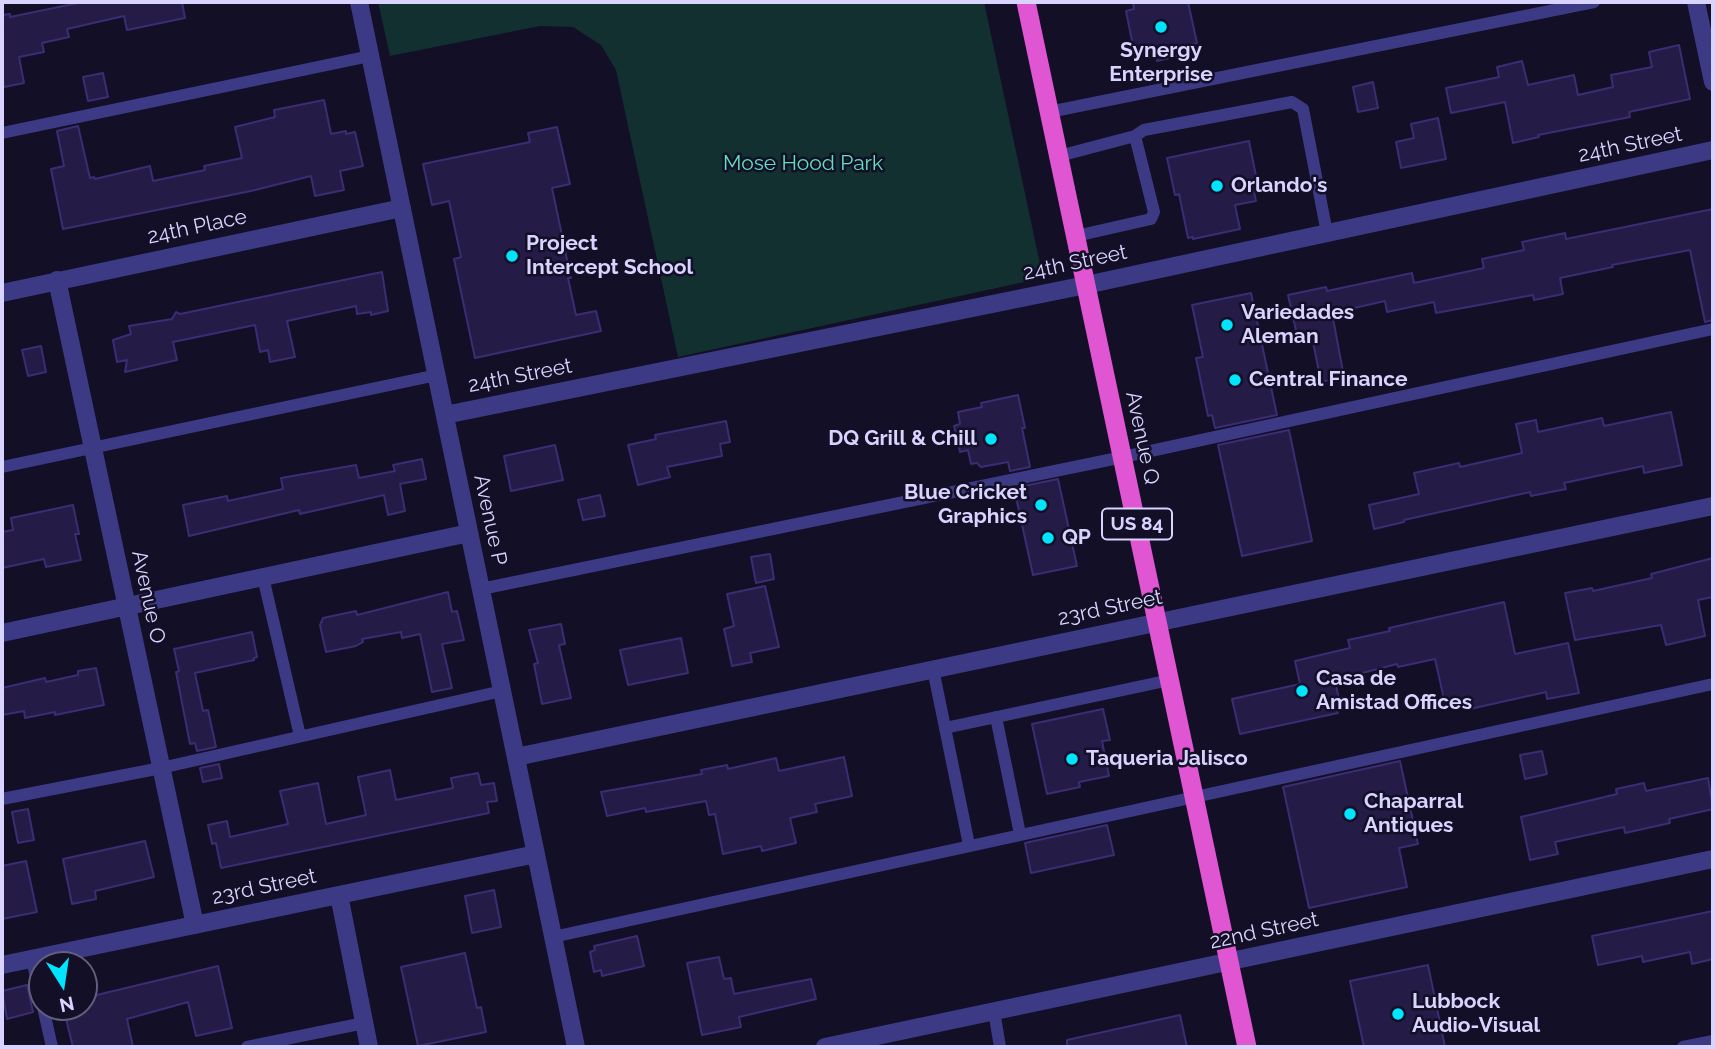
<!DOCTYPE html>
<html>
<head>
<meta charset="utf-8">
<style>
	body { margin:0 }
	#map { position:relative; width:1715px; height:1049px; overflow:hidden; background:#130f26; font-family:Raleway,sans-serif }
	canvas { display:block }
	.frame { position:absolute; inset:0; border:4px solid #d9d4ff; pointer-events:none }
	.north { position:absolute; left:28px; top:951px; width:70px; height:70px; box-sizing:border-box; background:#130f26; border:2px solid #625e7d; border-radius:50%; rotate:168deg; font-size:19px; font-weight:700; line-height:28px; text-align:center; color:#d9d4ff }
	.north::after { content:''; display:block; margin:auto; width:24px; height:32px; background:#00e5ff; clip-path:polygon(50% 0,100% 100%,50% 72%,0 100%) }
</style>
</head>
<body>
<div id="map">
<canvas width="1715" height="1049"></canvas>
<div class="frame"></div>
<div class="north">N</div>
</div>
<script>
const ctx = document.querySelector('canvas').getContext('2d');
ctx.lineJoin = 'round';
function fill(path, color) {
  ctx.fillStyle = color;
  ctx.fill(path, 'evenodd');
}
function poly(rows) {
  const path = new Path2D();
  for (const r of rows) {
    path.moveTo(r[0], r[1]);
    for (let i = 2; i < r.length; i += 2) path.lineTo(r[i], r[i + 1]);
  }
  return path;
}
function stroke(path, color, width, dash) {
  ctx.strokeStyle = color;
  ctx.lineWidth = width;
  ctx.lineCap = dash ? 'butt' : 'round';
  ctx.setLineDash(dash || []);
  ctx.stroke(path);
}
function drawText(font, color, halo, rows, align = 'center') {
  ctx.font = font + ' Raleway,sans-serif';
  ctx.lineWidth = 5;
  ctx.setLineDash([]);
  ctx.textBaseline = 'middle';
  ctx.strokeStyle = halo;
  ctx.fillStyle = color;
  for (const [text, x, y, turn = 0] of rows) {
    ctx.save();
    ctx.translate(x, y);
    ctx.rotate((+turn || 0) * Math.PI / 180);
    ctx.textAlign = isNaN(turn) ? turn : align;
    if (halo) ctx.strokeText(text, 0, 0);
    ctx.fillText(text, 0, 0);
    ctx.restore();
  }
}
const green = poly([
	[378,2,984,2,1042,273,1038,279,678,357,616,70,601,45,573,27,540,26,390,56]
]);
const building = poly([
	[83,2,182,2,185,18,127,30,124,16,67,29,69,37,42,43,44,52,19,57,24,83,4,87,2,75,2,15,10,14,10,17,83,2],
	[1133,2,1188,2,1197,43,1185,46,1187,54,1157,61,1155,52,1135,56,1126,11,1134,9,1133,2],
	[1679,45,1690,99,1629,112,1630,117,1538,135,1539,137,1513,143,1505,102,1451,113,1446,88,1499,77,1497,67,1522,61,1528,85,1574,75,1578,95,1613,87,1611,75,1652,67,1649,52,1679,45],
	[103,73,108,97,88,101,83,77,103,73],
	[1373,82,1378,108,1358,112,1353,87,1373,82],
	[324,100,331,134,346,131,346,134,355,132,363,166,340,171,344,190,315,196,311,176,251,191,63,229,51,169,64,166,57,131,78,126,90,178,94,177,95,179,150,166,153,181,205,170,204,166,242,158,235,127,275,117,274,110,324,100],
	[1438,118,1446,159,1401,168,1396,142,1414,138,1411,124,1438,118],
	[557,127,570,184,552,188,571,278,568,278,576,315,596,311,601,331,475,358,454,259,461,257,449,201,432,205,423,164,530,142,528,133,557,127],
	[1249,141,1259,191,1254,192,1256,201,1235,205,1240,229,1193,239,1193,237,1188,238,1179,194,1175,195,1167,158,1249,141],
	[1713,209,1713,320,1705,322,1690,250,1612,265,1613,267,1560,278,1563,294,1534,300,1533,295,1436,313,1434,302,1387,312,1385,301,1332,313,1344,377,1321,382,1311,332,1297,335,1288,295,1326,287,1327,291,1412,273,1414,283,1484,268,1482,259,1524,250,1522,242,1565,233,1566,239,1713,209],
	[382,272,388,311,371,315,371,312,357,314,356,306,287,321,295,357,270,362,268,350,260,352,255,325,173,342,177,360,125,372,127,360,117,362,113,340,131,334,129,326,172,319,176,312,180,314,382,272],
	[1251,293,1277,415,1215,428,1212,415,1208,416,1196,358,1203,357,1192,305,1251,293],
	[41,346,46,372,28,376,22,350,41,346],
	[1018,395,1025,428,1022,428,1030,467,1010,471,1008,462,981,467,977,463,971,464,968,450,960,452,954,426,960,424,958,412,982,407,981,403,1018,395],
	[1671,412,1682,465,1644,473,1643,466,1564,483,1566,489,1531,496,1530,492,1404,520,1404,522,1374,529,1369,505,1419,494,1414,473,1459,463,1460,467,1522,453,1516,424,1536,420,1538,432,1602,418,1604,426,1671,412],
	[726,421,730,442,720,444,722,456,667,467,670,477,638,485,628,445,656,439,655,435,726,421],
	[1289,430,1312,541,1242,556,1218,445,1289,430],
	[555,445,563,480,511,491,504,456,555,445],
	[422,459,426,479,400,484,405,511,388,515,384,495,300,514,299,510,189,536,183,505,227,496,228,501,283,489,281,478,356,465,359,478,395,471,393,465,422,459],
	[1058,479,1077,566,1033,575,1014,488,1058,479],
	[600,495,605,516,583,520,578,500,600,495],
	[73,505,79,534,75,534,81,560,46,567,44,559,2,568,2,532,13,530,11,518,73,505],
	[770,554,774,579,756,583,751,557,770,554],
	[1713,558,1713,597,1698,600,1705,636,1666,645,1661,625,1575,640,1565,593,1592,588,1593,591,1652,578,1651,574,1713,558],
	[765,586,779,647,750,653,752,662,732,666,724,629,734,626,727,594,765,586],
	[448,592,452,612,457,611,464,640,442,644,452,688,432,692,420,634,402,638,401,632,362,639,363,642,356,646,326,652,320,625,323,618,356,611,357,615,448,592],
	[1504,602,1515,654,1568,643,1579,693,1547,699,1546,692,1470,709,1469,704,1446,708,1435,659,1398,667,1397,664,1335,680,1340,704,1336,705,1338,713,1240,734,1232,699,1300,684,1295,661,1350,648,1348,640,1390,631,1389,628,1504,602],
	[561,624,565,644,559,645,571,698,542,704,534,664,538,663,529,630,561,624],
	[252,632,257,657,254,658,254,660,195,673,203,711,208,710,216,747,197,751,195,743,190,744,176,672,179,671,174,649,252,632],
	[681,638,688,673,628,685,620,650,681,638],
	[96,668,104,705,55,715,55,712,25,718,24,711,2,715,2,688,45,678,46,682,78,675,78,671,96,668],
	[1103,709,1110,740,1102,741,1109,776,1079,782,1080,787,1047,794,1032,724,1103,709],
	[1542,751,1547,774,1525,779,1520,755,1542,751],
	[844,757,852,796,815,804,817,812,790,818,796,843,762,851,761,846,723,854,715,814,709,815,706,801,646,812,645,808,607,816,601,792,702,774,701,770,727,765,728,769,776,758,779,771,844,757],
	[1400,761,1418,844,1399,848,1407,887,1309,908,1283,787,1400,761],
	[219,764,222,778,203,782,200,768,219,764],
	[390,770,396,800,453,788,451,778,478,773,481,785,494,783,497,801,487,802,489,813,221,868,216,843,212,844,208,825,227,821,230,837,288,824,280,791,318,783,326,824,366,815,358,777,390,770],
	[1708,778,1713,809,1669,819,1670,823,1625,833,1624,827,1555,842,1558,854,1530,860,1521,817,1617,794,1616,789,1644,783,1646,791,1708,778],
	[28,809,34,840,18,843,12,812,28,809],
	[1107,825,1114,855,1031,873,1025,843,1107,825],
	[145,841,154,877,95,891,96,899,72,904,63,859,145,841],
	[26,861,37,912,2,919,2,866,26,861],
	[494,890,501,927,472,933,465,896,494,890],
	[1713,911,1713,959,1692,964,1690,952,1643,962,1642,956,1598,965,1592,936,1713,911],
	[637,936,644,966,602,976,601,970,594,972,590,952,595,950,594,946,637,936],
	[465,953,477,1008,481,1007,486,1032,418,1046,401,967,465,953],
	[719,957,724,979,731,978,734,994,811,979,816,999,739,1017,741,1027,702,1035,687,963,719,957],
	[1428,965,1445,1047,1364,1047,1350,981,1428,965],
	[218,966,232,1028,196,1036,188,1002,127,1019,133,1047,73,1047,63,1007,84,1007,84,998,218,966],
	[27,985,33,1012,7,1019,2,991,27,985],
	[1180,1015,1187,1047,1067,1047,1067,1040,1180,1015]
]);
const service = poly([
	[1049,112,1594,2],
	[2,133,370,56],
	[1135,136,1144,130,1292,102,1303,109,1327,233],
	[1059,156,1135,136,1154,212,1151,219,1076,236],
	[2,467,437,375],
	[263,577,300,736],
	[481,589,1123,457,1713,329],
	[933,669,969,845],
	[996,717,1020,834],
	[945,728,1170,680],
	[2,799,161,768,502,691],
	[553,937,1713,684],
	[32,959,42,1005],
	[43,1007,52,1047],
	[994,1011,1000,1047],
	[247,1047,364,1023],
	[1683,1047,1713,1041]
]);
const minor = poly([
	[359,2,576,1047],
	[57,280,195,925],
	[2,293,402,208],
	[445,415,1086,285,1713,150],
	[2,633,469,533],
	[516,757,1713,506],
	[339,895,369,1047],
	[2,965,536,854],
	[825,1047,1713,859]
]);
const tertiary = poly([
	[1696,2,1713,82]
]);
const trunk = poly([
	[1026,2,1247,1047]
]);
const markers = [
	[1161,27,7,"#00e5ff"],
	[1217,186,7,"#00e5ff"],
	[512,256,7,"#00e5ff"],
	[1227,325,7,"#00e5ff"],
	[1235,380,7,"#00e5ff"],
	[991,439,7,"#00e5ff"],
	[1041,505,7,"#00e5ff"],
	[1048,538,7,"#00e5ff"],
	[1302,691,7,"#00e5ff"],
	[1072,759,7,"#00e5ff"],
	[1350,814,7,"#00e5ff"],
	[1398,1014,7,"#00e5ff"]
];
const shields = [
	[1137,524,70]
];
const shieldNames = [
	["US 84",1137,524]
];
const poiNames = [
	["Synergy",1161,51,"center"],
	["Enterprise",1161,75,"center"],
	["Orlando's",1231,186],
	["Project",526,244],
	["Intercept School",526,268],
	["Variedades",1241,313],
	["Aleman",1241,337],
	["Central Finance",1249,380],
	["DQ Grill & Chill",977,439,"right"],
	["Blue Cricket",1027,493,"right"],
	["Graphics",1027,517,"right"],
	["QP",1062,538],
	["Casa de",1316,679],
	["Amistad Offices",1316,703],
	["Taqueria Jalisco",1086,759],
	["Chaparral",1364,802],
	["Antiques",1364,826],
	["Lubbock",1412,1002],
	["Audio-Visual",1412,1026]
];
const streetNames = [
	["24th Street",1630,145,-12],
	["24th Place",197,227,-12],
	["24th Street",1075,263,-12],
	["24th Street",520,376,-11],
	["Avenue Q",1142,438,78],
	["Avenue P",490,520,78],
	["Avenue O",148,597,78],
	["23rd Street",1110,608,-12],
	["23rd Street",264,887,-12],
	["22nd Street",1264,931,-12]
];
const parkNames = [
	["Mose Hood Park",803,164]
];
fill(green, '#12302f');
fill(building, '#241b47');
stroke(building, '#3b2d73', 2);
stroke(service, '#3d3a85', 12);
stroke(minor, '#3d3a85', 18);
stroke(tertiary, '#3d3a85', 18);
stroke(trunk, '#e055d1', 19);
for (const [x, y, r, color] of markers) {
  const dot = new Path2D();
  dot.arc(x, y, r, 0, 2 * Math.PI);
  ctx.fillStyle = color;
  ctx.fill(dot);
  stroke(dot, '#130f26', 2.5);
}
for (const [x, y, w] of shields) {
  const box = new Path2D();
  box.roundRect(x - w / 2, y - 15.5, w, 31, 5);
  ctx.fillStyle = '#130f26';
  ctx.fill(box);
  stroke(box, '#d9d4ff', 2);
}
drawText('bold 19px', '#d9d4ff', null, shieldNames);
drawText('bold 21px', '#d9d4ff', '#130f26', poiNames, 'left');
drawText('21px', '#d9d4ff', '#130f26', streetNames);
drawText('21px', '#5fe0c0', '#130f26', parkNames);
</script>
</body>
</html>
